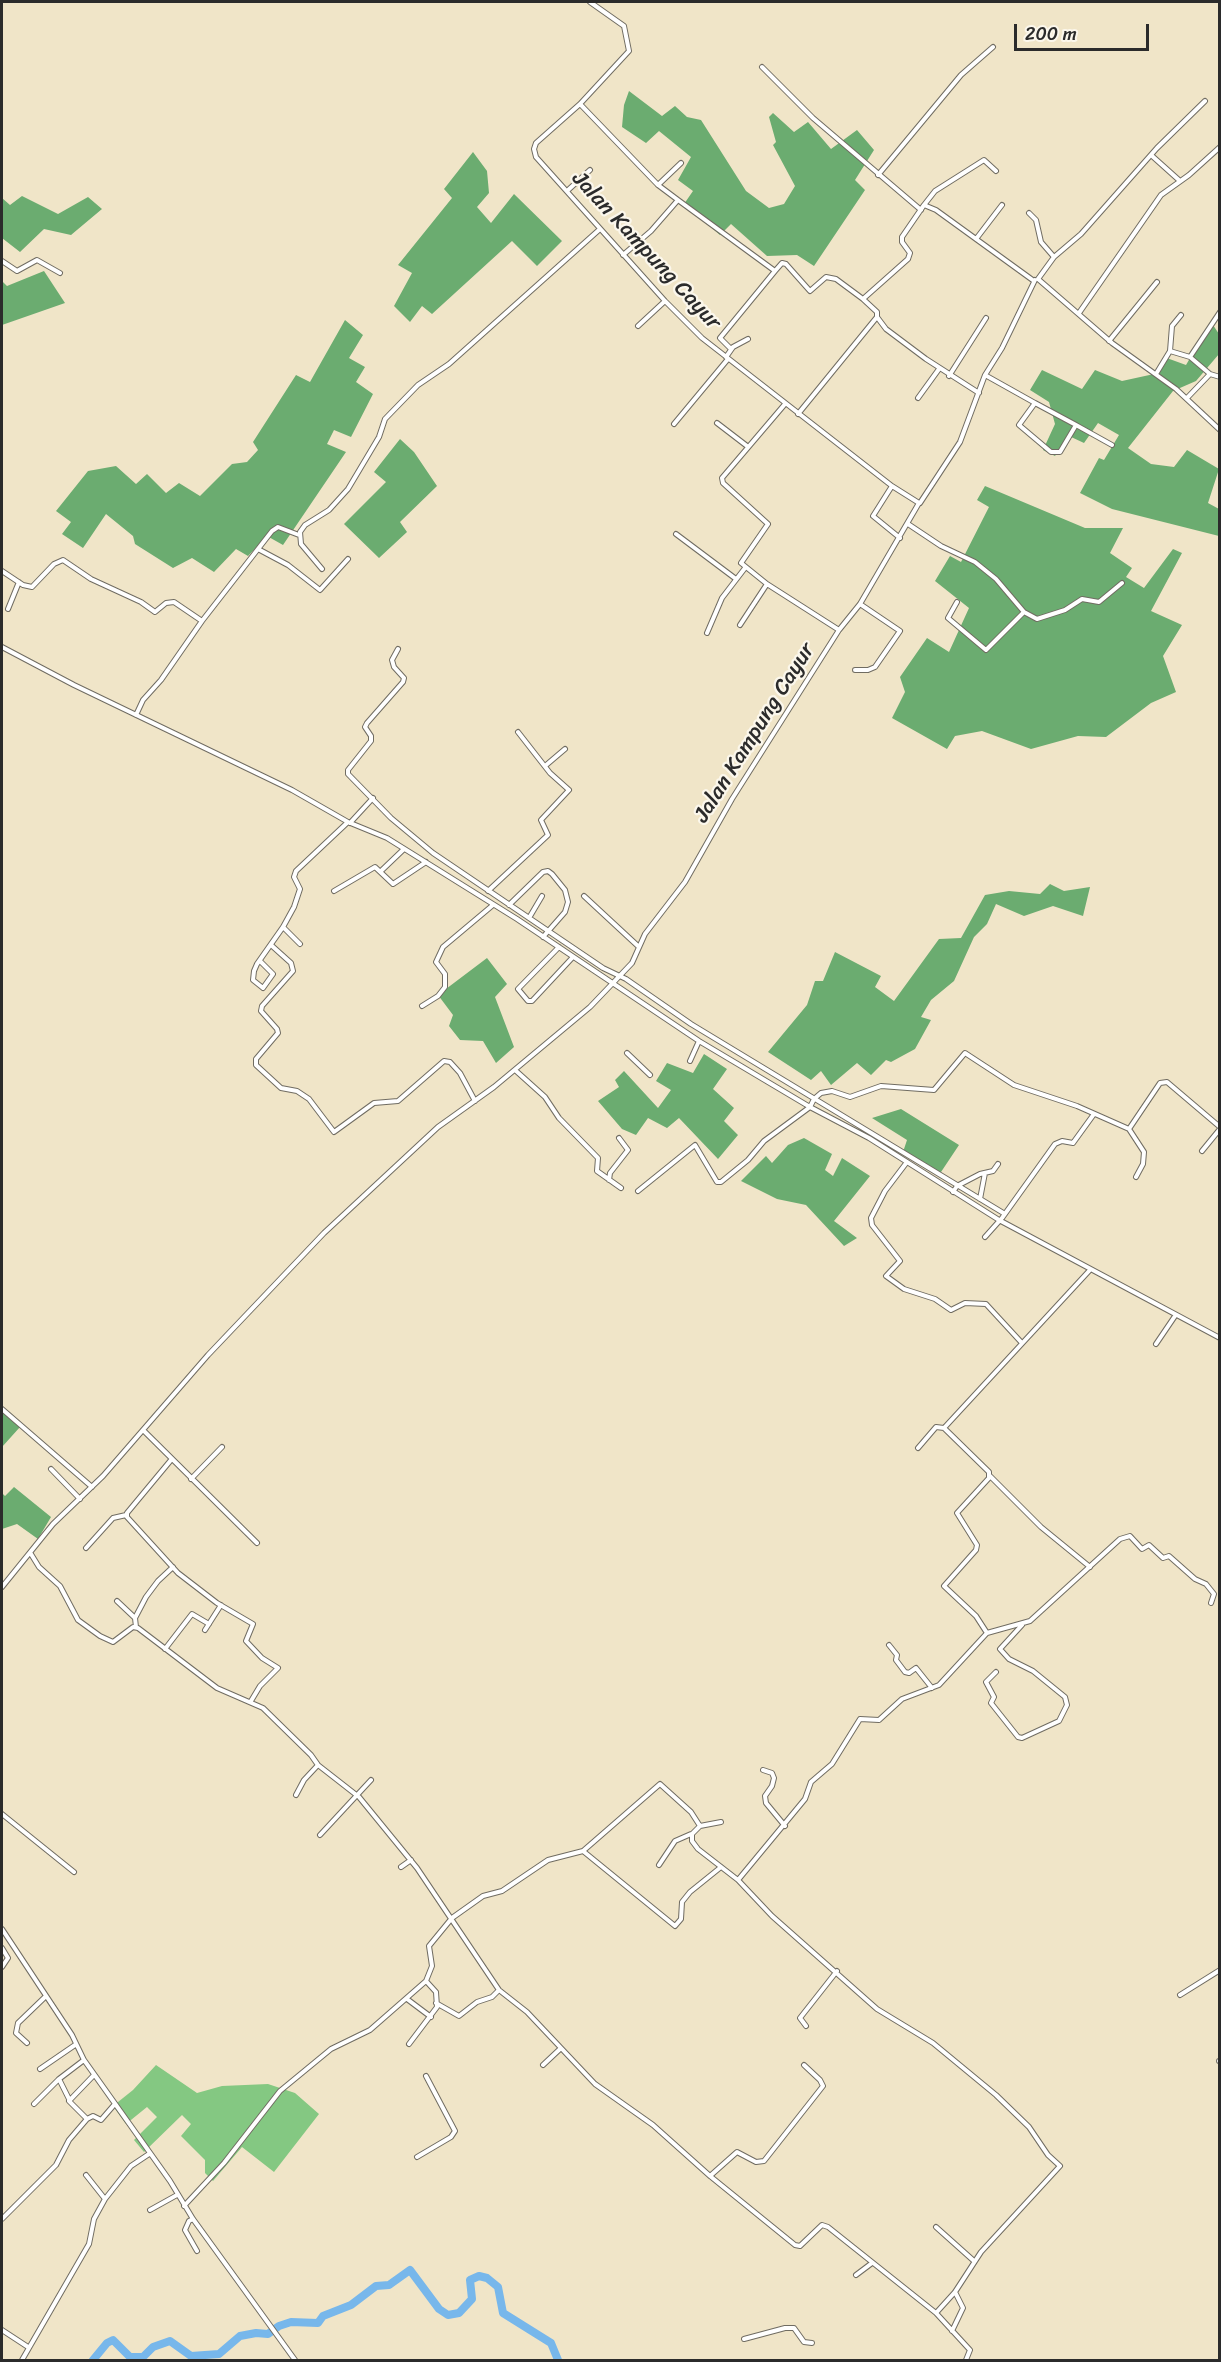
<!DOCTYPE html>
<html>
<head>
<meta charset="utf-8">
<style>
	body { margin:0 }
	#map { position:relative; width:1221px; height:2362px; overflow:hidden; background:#f0e5c8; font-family:Sriracha,sans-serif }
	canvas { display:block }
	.frame { position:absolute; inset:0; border:3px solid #2b2b2b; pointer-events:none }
	.scale { position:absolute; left:1014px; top:24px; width:135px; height:27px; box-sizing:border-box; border:3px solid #2b2b2b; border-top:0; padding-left:8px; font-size:18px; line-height:21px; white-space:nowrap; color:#2b2b2b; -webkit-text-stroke:4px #fbf7ec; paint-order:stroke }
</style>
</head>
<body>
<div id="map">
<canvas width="1221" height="2362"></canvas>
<div class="frame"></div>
<div class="scale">200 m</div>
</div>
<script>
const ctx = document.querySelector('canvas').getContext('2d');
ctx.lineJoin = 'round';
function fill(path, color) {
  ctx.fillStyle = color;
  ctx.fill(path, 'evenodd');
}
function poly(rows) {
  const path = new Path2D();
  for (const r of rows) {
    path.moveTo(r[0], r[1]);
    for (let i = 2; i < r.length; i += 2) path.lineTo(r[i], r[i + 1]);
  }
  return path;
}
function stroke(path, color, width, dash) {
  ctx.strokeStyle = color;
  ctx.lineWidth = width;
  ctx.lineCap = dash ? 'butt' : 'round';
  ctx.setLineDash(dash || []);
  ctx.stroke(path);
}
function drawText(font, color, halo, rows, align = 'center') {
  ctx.font = font + ' Sriracha,sans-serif';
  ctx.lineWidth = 4.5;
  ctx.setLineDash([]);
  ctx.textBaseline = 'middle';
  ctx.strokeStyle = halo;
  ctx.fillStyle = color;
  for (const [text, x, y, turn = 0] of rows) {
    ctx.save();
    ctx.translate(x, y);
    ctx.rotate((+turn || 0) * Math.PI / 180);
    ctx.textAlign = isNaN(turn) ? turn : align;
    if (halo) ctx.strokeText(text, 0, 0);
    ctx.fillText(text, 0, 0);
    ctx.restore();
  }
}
const green = poly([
	[156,2065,197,2093,222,2086,268,2084,295,2093,319,2114,274,2172,242,2147,213,2181,205,2173,205,2160,181,2136,191,2124,182,2115,144,2152,134,2140,157,2117,147,2107,126,2124,113,2106,133,2090]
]);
const forest = poly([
	[629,91,662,116,675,106,687,117,701,120,746,191,769,208,784,204,795,186,773,145,776,142,769,117,773,113,794,132,808,122,831,149,857,130,874,150,855,180,865,190,814,266,797,255,767,256,731,224,720,235,684,204,693,191,678,180,691,157,659,131,646,143,622,127,624,105],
	[473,152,487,171,489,193,477,207,491,223,514,194,562,241,537,266,512,241,432,314,422,306,410,322,394,306,412,273,398,265,452,198,444,189],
	[22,196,58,214,88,197,102,209,71,235,44,229,20,252,2,238,2,198,10,205],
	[44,271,65,303,2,325,2,281,7,286],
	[345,320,363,335,349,358,365,367,356,382,373,394,351,437,334,430,327,444,346,452,283,545,267,536,248,556,236,549,214,572,192,558,173,568,135,544,133,536,106,514,83,548,62,534,71,522,56,511,88,471,116,466,136,484,147,474,166,493,179,483,200,496,232,464,247,462,258,450,253,442,296,375,310,382],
	[1211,322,1219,334,1219,354,1196,381,1173,391,1128,448,1151,464,1174,467,1187,450,1219,469,1208,503,1219,509,1219,536,1112,509,1080,493,1099,458,1104,460,1119,435,1098,423,1084,443,1069,436,1055,456,1043,450,1055,424,1049,402,1030,390,1042,370,1082,389,1095,370,1122,381,1154,374,1164,357,1186,365],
	[400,439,414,452,437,486,400,522,407,532,379,558,344,524,386,482,374,472],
	[985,486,1085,528,1123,528,1110,553,1132,568,1126,577,1144,588,1173,549,1182,553,1151,611,1182,625,1163,656,1176,692,1151,703,1106,737,1078,736,1031,749,982,731,955,736,947,749,892,718,905,692,900,677,927,638,949,652,969,608,935,581,950,556,961,562,989,507,977,500],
	[1050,884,1064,891,1090,887,1083,916,1053,906,1024,916,996,904,987,924,974,937,954,981,931,1000,921,1017,931,1020,915,1049,891,1062,886,1060,871,1075,857,1063,831,1085,821,1071,811,1080,768,1052,807,1005,815,981,823,981,835,952,881,976,875,987,894,1001,939,939,961,938,985,895,1009,891,1040,894],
	[487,958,507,984,495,997,514,1047,496,1063,483,1041,460,1040,449,1026,453,1015,438,995],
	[704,1054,727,1069,713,1089,734,1108,724,1121,738,1135,718,1159,679,1118,667,1128,648,1118,636,1135,622,1129,598,1101,619,1087,615,1080,624,1071,658,1108,671,1090,656,1081,667,1063,693,1073],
	[901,1109,959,1145,939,1175,903,1152,907,1140,872,1118],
	[804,1138,832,1154,825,1170,833,1176,842,1158,870,1176,834,1221,857,1238,844,1246,806,1205,777,1199,741,1181,766,1156,772,1163,788,1145],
	[2,1412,20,1427,2,1447],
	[14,1487,51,1517,38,1539,17,1524,2,1529,2,1493,5,1496]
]);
const river = poly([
	[93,2360,107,2343,113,2340,130,2357,143,2357,153,2347,170,2341,191,2356,219,2354,240,2336,256,2333,268,2334,279,2326,291,2322,318,2323,323,2316,351,2305,376,2286,389,2285,410,2270,439,2309,448,2315,459,2313,472,2299,470,2280,479,2276,487,2278,498,2287,503,2313,551,2343,558,2360]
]);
const minor = poly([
	[762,67,813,118,921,210],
	[580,104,658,185],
	[1151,155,1180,181],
	[878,175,961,75,993,47],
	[567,191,590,170],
	[678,200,775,271,782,263,786,264,810,291,826,277,836,279,863,299,877,312,877,317],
	[924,205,935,191,984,160,996,171],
	[1029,213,1036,220,1041,242,1054,257,1038,279,1112,343,1176,389,1220,430],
	[976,239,1002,205],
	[623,255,651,231,678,200,658,185,681,163],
	[1054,257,1081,234,1157,148,1205,101],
	[2,261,17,271,37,260,60,273],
	[863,299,908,259,910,253,902,242,902,237,924,205,936,210,1034,281],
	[1079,313,1161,195,1189,175,1220,147],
	[638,326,665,301],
	[1109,341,1157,282],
	[731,349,720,338,775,271],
	[1170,351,1190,357],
	[726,357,733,347,748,339],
	[1156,374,1170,351,1172,326,1181,315],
	[1210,374,1190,357,1220,312],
	[985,375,1002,348,1035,280],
	[949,376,986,318],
	[918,398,939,369],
	[1187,398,1210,374,1220,377],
	[1035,403,1076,425],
	[785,404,722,478,723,483,768,524,741,563,767,584,839,630],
	[798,414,877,317,886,329,926,359,979,393],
	[717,423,747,446],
	[674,424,728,359],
	[892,486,873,516,900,538],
	[920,503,960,442,985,375,1035,403,1019,425,1051,452,1060,452,1076,425,1112,445],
	[908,524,941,546,975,562,996,579,1024,612,1037,619,1065,610,1082,599,1099,602,1122,583],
	[676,534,736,579],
	[258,549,288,565,320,590,348,559],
	[322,569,301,544,300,532,305,525,329,510,348,489,379,437,385,419,418,385,449,364,600,229],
	[2,571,23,585,32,587,54,564,63,560,91,579,141,602,155,612,166,603,174,602,202,621],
	[957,602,948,618,986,650,1024,612],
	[8,609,19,582],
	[740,625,767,584],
	[707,633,722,598,745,568],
	[2,647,74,685,292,790,348,822,387,838,517,919,699,1041,810,1107,869,1138,999,1220,1220,1338],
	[398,649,392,660,394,667,404,678,403,682,367,723,365,727,371,736,371,741,348,770,348,774,391,818,433,853,603,968,626,979,691,1024,1005,1214],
	[855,670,868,670,875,667,900,631,860,604],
	[136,715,143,700,161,680,202,621,272,531,278,527,299,535],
	[545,766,565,749],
	[350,823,373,798],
	[381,871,404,849],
	[334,891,375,867,393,884,426,862],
	[488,891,548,835,541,820,569,790,550,773,518,732],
	[584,896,639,947],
	[509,905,543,872,548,871,552,874,565,890,568,902,565,912,543,937],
	[529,918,542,896],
	[283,927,300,944],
	[271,945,291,963,293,971,262,1006,261,1011,277,1029,278,1033,256,1059,256,1065,281,1088,297,1091,309,1099,334,1132,374,1103,398,1101,444,1061,450,1062,460,1073,475,1101],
	[559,947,518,989,528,1001,532,1001,573,957],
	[260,961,273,974,263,988,253,980,254,971,257,964,283,927,294,907,300,889,294,877,296,871,348,822],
	[422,1006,438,996,445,987,445,974,436,962,443,947,493,905],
	[627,1053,650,1075],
	[690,1061,699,1041],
	[515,1070,545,1097,559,1118,598,1158,597,1171,621,1188],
	[1129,1129,1144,1152,1143,1164,1136,1177],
	[1202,1151,1220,1129],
	[907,1162,885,1191,871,1218,872,1225,900,1261,886,1276,904,1289,935,1299,951,1310,965,1303,986,1304,1021,1342],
	[609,1180,610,1173,628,1150,619,1138],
	[638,1191,695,1145,717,1182,721,1182,748,1160,764,1141,810,1107,814,1099,821,1093,832,1091,850,1097,881,1086,934,1090,965,1053,1014,1085,1077,1106,1129,1129,1160,1083,1167,1082,1220,1127],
	[953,1192,957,1186,980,1174,993,1171,998,1164],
	[980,1199,985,1173],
	[985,1237,1002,1218,1055,1144,1062,1141,1073,1143,1094,1114],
	[1156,1344,1175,1316],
	[2,1409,92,1487],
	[944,1428,989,1472,989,1478,957,1513,977,1545,976,1550,944,1586,976,1616,987,1633],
	[143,1430,257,1543],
	[918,1448,936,1427,944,1428,1089,1271],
	[171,1460,127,1513,127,1517,178,1573,217,1603,253,1624,246,1641,262,1658,278,1668,260,1686,251,1701],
	[51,1469,80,1499],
	[990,1476,1041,1527,1090,1567],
	[191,1479,222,1447],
	[86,1548,113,1518,126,1515],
	[31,1554,39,1567,60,1586,78,1620,100,1636,113,1642,133,1627,138,1628,217,1688,263,1708,311,1755,318,1765,359,1797,417,1868,499,1990,527,2012,595,2084,653,2125,710,2176,795,2245,800,2246,822,2225,828,2227,936,2313,970,2350,966,2360],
	[2,1587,53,1524,103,1476,208,1355,324,1233,438,1127,494,1087,590,1007,632,963,645,934,685,882,732,799,839,630,860,604,919,503,892,486,702,338,665,301,536,157,534,149,536,143,580,104,629,51,624,26,590,2],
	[117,1601,135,1618],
	[136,1627,135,1618,146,1597,158,1581,173,1567],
	[205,1630,221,1605],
	[889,1645,897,1655,896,1660,905,1672,909,1673,916,1668,932,1688],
	[165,1649,192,1614,209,1624],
	[996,1672,986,1682,994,1697,991,1703,1018,1737,1022,1738,1059,1721,1067,1705,1065,1697,1033,1671,1009,1659,1000,1649,1022,1625],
	[763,1770,772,1773,774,1778,772,1786,765,1796,766,1803,785,1826],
	[296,1795,304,1780,318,1765],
	[2,1814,74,1872],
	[721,1822,700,1826,692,1834,692,1841,698,1849,738,1880,805,1799,811,1782,832,1764,860,1719,879,1720,902,1699,939,1685,987,1633,1030,1621,1120,1539,1130,1536,1142,1549,1149,1545,1163,1558,1169,1556,1195,1579,1206,1584,1214,1594,1211,1603],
	[320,1835,371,1780],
	[583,1851,675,1926,681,1919,682,1902,690,1892,721,1867],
	[659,1865,675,1841,691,1834],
	[401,1867,411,1860],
	[738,1880,772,1916,877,2009,933,2043,996,2095,1029,2127,1048,2155,1060,2166,981,2252,955,2292,936,2313],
	[2,1929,72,2035,84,2060,170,2181,193,2219,295,2360],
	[2,1948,8,1958,2,1967],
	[1180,1995,1220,1970],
	[407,1999,431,2017],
	[436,2003,459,2016,477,2002,492,1997,499,1990],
	[806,2026,800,2018,837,1971],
	[27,2043,16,2033,18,2023,45,1997],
	[409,2044,437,2007,436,1992,426,1981],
	[1219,2061,1220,2061],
	[543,2065,560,2049],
	[40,2069,75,2045],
	[59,2079,69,2099],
	[34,2104,59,2079,84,2060],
	[87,2119,69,2101,94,2075],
	[417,2157,451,2137,455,2131,426,2076],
	[86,2175,105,2199],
	[710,2176,737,2152,756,2162,764,2161,823,2086,820,2080,804,2065],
	[184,2206,224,2163,280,2091,331,2049,370,2030,426,1981,432,1966,429,1946,452,1918,483,1896,502,1891,548,1860,583,1851,660,1784,691,1812,700,1826],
	[150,2210,177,2195],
	[2,2219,56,2165,69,2140,87,2119,93,2116,101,2120,114,2105],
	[193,2219,189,2221,185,2230,197,2251],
	[936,2227,974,2261],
	[856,2275,872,2263],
	[2,2330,28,2347],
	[952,2331,963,2308,955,2292],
	[744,2339,785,2328,794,2328,804,2342,812,2343],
	[22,2360,89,2244,94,2219,105,2199,131,2166,149,2154]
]);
const streetNames = [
	["Jalan Kampung Cayur",646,251,47],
	["Jalan Kampung Cayur",755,733,-58]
];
fill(green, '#84c882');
fill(forest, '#6bac70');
stroke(river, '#77b7eb', 8);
stroke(minor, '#706c62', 6);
stroke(minor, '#fff', 4);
drawText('22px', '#2b2b2b', '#fbf7ec', streetNames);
</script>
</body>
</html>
